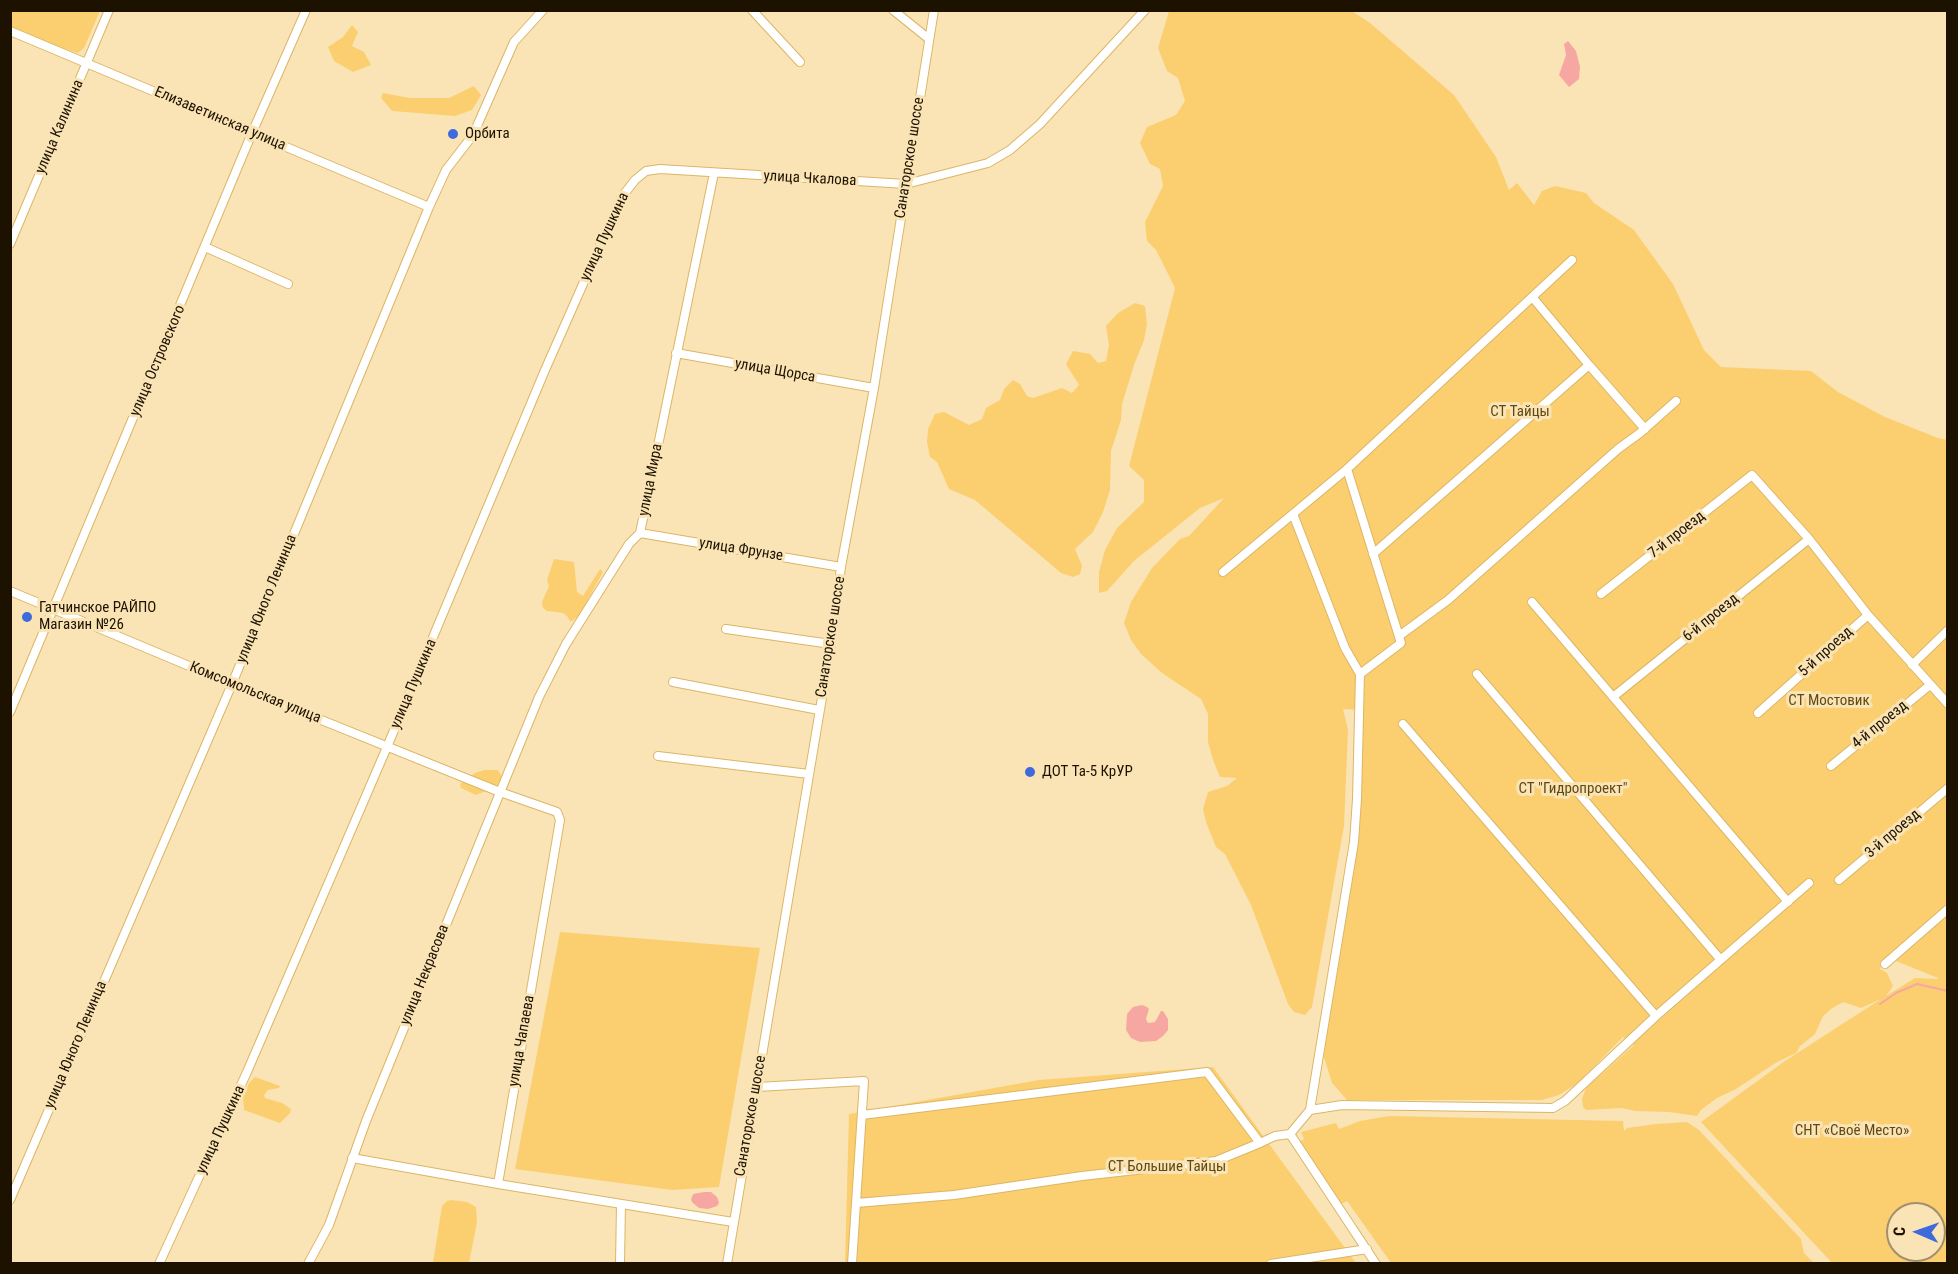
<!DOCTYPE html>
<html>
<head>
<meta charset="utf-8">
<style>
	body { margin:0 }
	#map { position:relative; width:1958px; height:1274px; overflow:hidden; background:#fae4b5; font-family:"Roboto Condensed",sans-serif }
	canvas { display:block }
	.frame { position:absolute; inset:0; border:12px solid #1d1200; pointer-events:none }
	.north { position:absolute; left:1886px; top:1202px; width:60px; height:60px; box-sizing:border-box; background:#fae4b5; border:2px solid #a2906d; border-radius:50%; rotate:272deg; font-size:16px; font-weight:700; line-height:24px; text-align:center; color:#1d1200 }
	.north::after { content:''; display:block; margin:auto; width:21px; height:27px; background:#3e6adb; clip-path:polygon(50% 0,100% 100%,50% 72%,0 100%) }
</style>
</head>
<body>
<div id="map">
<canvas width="1958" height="1274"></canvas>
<div class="frame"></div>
<div class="north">С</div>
</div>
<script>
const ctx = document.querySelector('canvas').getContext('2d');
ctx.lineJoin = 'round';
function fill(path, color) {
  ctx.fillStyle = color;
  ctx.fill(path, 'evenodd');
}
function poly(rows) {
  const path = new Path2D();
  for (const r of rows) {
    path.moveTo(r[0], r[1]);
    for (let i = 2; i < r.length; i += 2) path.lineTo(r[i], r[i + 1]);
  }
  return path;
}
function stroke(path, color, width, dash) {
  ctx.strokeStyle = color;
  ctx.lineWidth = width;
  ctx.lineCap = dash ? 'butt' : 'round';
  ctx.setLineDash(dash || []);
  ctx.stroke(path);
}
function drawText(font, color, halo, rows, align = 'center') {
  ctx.font = font + ' "Roboto Condensed",sans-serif';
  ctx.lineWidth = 6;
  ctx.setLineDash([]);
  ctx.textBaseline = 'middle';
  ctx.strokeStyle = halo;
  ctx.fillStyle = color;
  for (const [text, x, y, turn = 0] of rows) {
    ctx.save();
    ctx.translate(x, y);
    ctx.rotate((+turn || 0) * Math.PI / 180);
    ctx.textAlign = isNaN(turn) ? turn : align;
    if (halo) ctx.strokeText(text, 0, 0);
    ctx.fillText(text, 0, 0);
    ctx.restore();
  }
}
const green = poly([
	[10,11,100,11,84,48,78,53,62,48,11,27],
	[1169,11,1352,11,1370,23,1454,95,1496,157,1509,190,1517,183,1534,205,1542,191,1555,186,1586,193,1594,203,1634,230,1673,284,1704,350,1721,367,1811,371,1838,392,1885,417,1938,438,1947,440,1948,977,1945,979,1948,980,1947,1263,1832,1263,1701,1122,1785,1061,1881,999,1861,1008,1843,1002,1831,1009,1823,1016,1815,1034,1800,1046,1796,1053,1777,1062,1736,1089,1717,1098,1701,1110,1697,1116,1669,1112,1635,1111,1622,1108,1586,1110,1583,1107,1582,1099,1586,1088,1634,1045,1623,1037,1578,1083,1559,1095,1542,1100,1347,1100,1332,1083,1323,1054,1357,840,1360,710,1343,709,1348,730,1344,826,1312,1007,1305,1015,1294,1012,1288,1004,1251,905,1225,854,1216,847,1206,822,1203,809,1208,792,1227,786,1237,778,1220,777,1213,760,1208,742,1208,714,1201,699,1162,673,1141,654,1131,640,1124,623,1131,602,1152,568,1180,539,1189,536,1224,498,1200,508,1134,561,1107,591,1099,593,1099,572,1105,550,1117,528,1144,502,1144,480,1129,466,1175,288,1156,250,1147,241,1145,222,1163,186,1160,169,1150,164,1140,143,1147,127,1176,115,1185,101,1178,78,1167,71,1158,48],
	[1896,961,1938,978,1938,979,1915,978,1886,996,1893,986,1887,973,1879,968],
	[1898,1214,1934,1214,1934,1250,1898,1250],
	[352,25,358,32,352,46,364,52,371,65,353,72,334,61,328,47,343,37],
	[474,86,481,95,472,110,455,116,392,111,381,98,383,93,410,98,449,98],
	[1135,303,1145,306,1147,324,1144,340,1134,365,1122,404,1121,420,1111,451,1110,490,1103,512,1093,532,1075,549,1082,566,1080,574,1073,577,1061,573,975,500,949,489,937,462,930,457,927,442,928,429,935,414,944,412,969,425,982,419,986,408,1000,400,1004,389,1013,380,1020,384,1027,396,1033,398,1062,388,1072,393,1079,385,1066,364,1073,351,1090,354,1098,363,1106,361,1109,345,1106,326,1118,313],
	[554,559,574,562,577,592,583,596,600,569,603,572,579,616,572,621,570,621,567,616,563,613,547,611,543,608,542,602,549,586,547,580],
	[484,770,498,770,502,777,496,787,476,795,461,788,460,784,475,773],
	[560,932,760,948,719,1187,672,1190,515,1169],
	[1213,1067,1356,1263,845,1264,849,1114,1039,1080],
	[255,1077,280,1086,279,1088,268,1090,264,1095,265,1098,282,1103,291,1109,290,1113,280,1123,244,1110,243,1097,249,1083],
	[1389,1116,1623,1121,1624,1131,1627,1128,1656,1124,1687,1122,1699,1130,1801,1239,1804,1253,1814,1263,1391,1263,1347,1201,1341,1204,1297,1143,1304,1139,1301,1132,1336,1123,1339,1129,1360,1121],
	[452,1200,467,1202,476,1207,477,1222,469,1263,433,1263,442,1206,447,1201]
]);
const water = poly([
	[1568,41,1576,51,1580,67,1579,79,1569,87,1559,75,1566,55,1564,44],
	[1142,1005,1147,1007,1149,1009,1146,1019,1148,1023,1155,1022,1161,1011,1163,1011,1168,1019,1168,1030,1163,1036,1156,1041,1140,1042,1131,1038,1126,1030,1127,1014,1133,1007],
	[704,1192,711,1192,717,1197,719,1203,717,1206,708,1209,699,1208,693,1203,691,1200,693,1194]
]);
const stream = poly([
	[1880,1004,1896,993,1917,984,1948,991]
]);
const minor = poly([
	[752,10,800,62],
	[893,10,929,39],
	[10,31,429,207],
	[10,244,109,10],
	[205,247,288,284],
	[1533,298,1589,365,1645,429],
	[676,353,874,388],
	[1347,469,1401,643,1360,674],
	[1293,514,1345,648,1360,674,1357,799,1354,842,1310,1110],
	[640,533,841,567],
	[1373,554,1589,365],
	[1223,572,1347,469,1572,260],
	[10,591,232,684,500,792,557,812,560,820,498,1184,352,1158],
	[1601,594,1752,475,1809,539,1868,615,1948,704],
	[1532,602,1788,902],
	[726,629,831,644],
	[1399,636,1448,600,1618,449,1640,433,1676,401],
	[1912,665,1948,630],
	[1477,674,1720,959],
	[673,682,819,710],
	[1613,697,1809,539],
	[10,712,252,133,306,10],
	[1758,713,1868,615],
	[1403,724,1656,1016],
	[658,756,809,774],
	[1831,766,1930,685],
	[1839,880,1948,788],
	[1885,964,1948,909],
	[757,1087,864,1081,852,1264],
	[862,1115,1207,1072,1260,1143,1275,1136,1290,1134,1310,1110,1342,1105,1553,1108,1565,1101,1656,1016,1809,883],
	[1290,1134,1376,1264],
	[498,1184,733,1222],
	[10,1200,232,684,429,207,446,170,473,135,514,42,543,10],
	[856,1203,954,1195,1082,1176,1216,1161,1260,1143],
	[159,1264,247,1072,387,747,545,370,621,198,635,180,646,171,660,169,906,184,988,163,1010,150,1040,124,1145,10],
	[308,1264,329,1225,366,1121,539,697,566,644,629,544,640,533,714,173],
	[620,1264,621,1204],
	[727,1264,831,644,841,567,874,388,934,10],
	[1271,1264,1367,1249]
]);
const markers = [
	[453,134,6,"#3e6adb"],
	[27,617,6,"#3e6adb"],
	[1030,772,6,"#3e6adb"]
];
const streetNames = [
	["Елизаветинская улица",220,119,23],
	["улица Калинина",60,127,-67],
	["Санаторское шоссе",910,158,-81],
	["улица Чкалова",810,179,3],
	["улица Пушкина",605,237,-65],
	["улица Островского",158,361,-67],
	["улица Щорса",775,371,10],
	["улица Мира",651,480,-79],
	["7-й проезд",1677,535,-38],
	["улица Фрунзе",741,550,9],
	["улица Юного Ленинца",267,599,-68],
	["6-й проезд",1711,618,-39],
	["Санаторское шоссе",831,637,-81],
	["5-й проезд",1826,652,-42],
	["улица Пушкина",414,684,-67],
	["Комсомольская улица",255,693,22],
	["4-й проезд",1880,725,-39],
	["3-й проезд",1893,834,-40],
	["улица Некрасова",425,975,-68],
	["улица Чапаева",522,1041,-80],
	["улица Юного Ленинца",76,1045,-67],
	["Санаторское шоссе",751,1116,-80],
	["улица Пушкина",221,1130,-65]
];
const poiNames = [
	["Орбита",465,134],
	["Гатчинское РАЙПО",39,608],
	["Магазин №26",39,625],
	["ДОТ Та-5 КрУР",1042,772]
];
const parkNames = [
	["СТ Тайцы",1520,412],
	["СТ Мостовик",1829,701],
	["СТ \"Гидропроект\"",1573,789],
	["СНТ «Своё Место»",1852,1131],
	["СТ Большие Тайцы",1167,1167]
];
fill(green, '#fbcf70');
fill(water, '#f7a7a1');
stroke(stream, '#f7a7a1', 2);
stroke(minor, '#dbb665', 10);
stroke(minor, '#fff', 8);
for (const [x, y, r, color] of markers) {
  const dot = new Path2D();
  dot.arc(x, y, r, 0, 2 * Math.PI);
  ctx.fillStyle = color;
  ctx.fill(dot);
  stroke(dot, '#fae4b5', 2);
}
drawText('15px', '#1d1200', '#fae4b5', streetNames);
drawText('15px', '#1d1200', '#fae4b5', poiNames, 'left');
drawText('15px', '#604913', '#fae4b5', parkNames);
</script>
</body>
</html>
